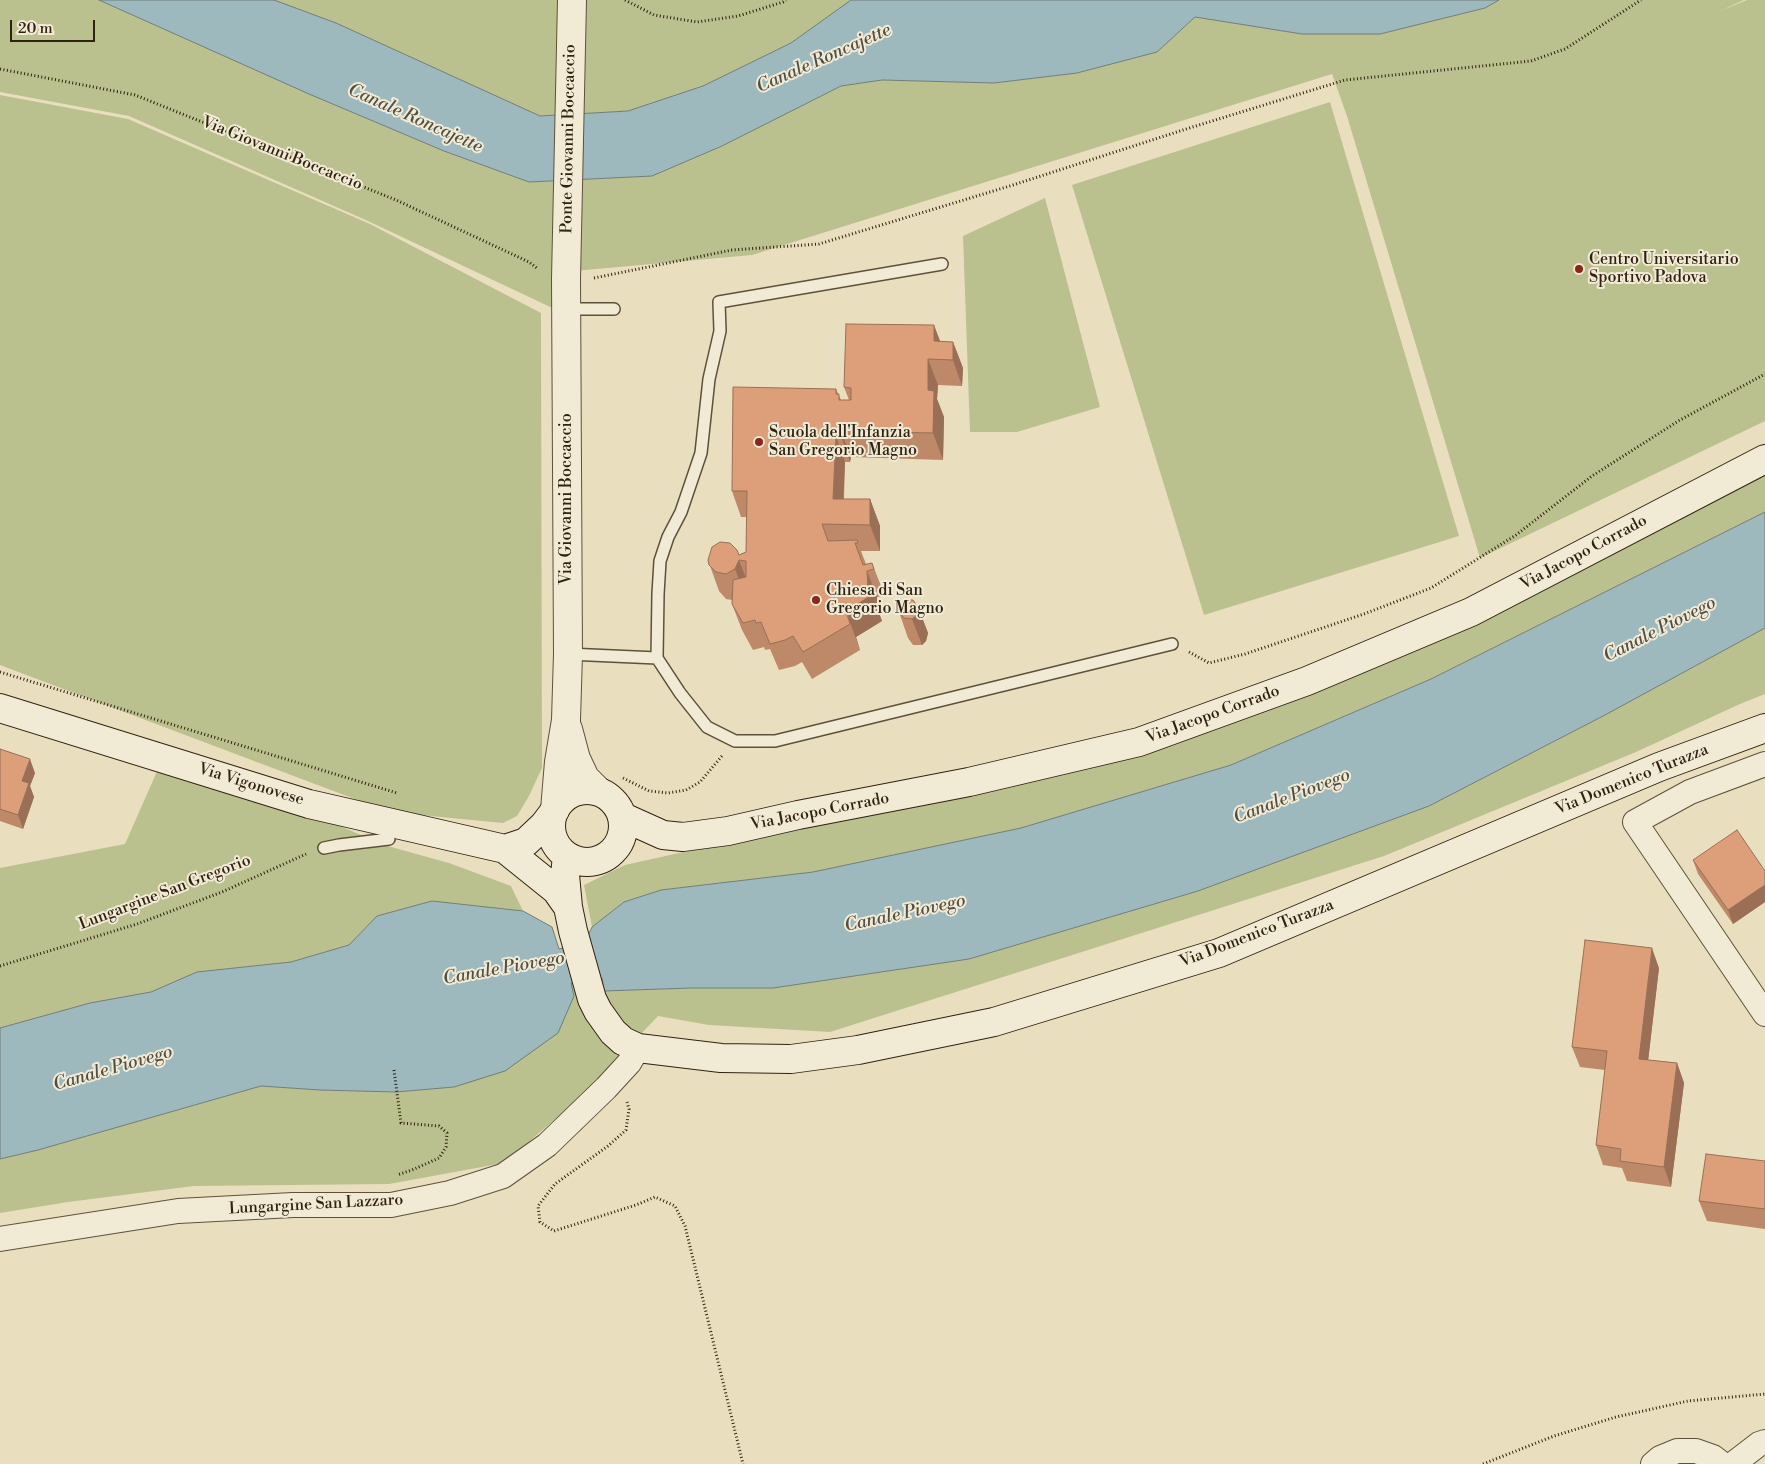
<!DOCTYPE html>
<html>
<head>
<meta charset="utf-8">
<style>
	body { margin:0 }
	#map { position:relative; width:1765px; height:1464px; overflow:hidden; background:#e9dfbf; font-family:"Libre Bodoni",serif }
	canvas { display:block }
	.scale { position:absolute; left:10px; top:20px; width:85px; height:22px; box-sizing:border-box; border:2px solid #302211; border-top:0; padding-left:6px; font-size:15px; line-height:18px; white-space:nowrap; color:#302211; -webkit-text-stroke:4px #f1ead5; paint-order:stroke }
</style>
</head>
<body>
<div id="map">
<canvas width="1765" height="1464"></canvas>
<div class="scale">20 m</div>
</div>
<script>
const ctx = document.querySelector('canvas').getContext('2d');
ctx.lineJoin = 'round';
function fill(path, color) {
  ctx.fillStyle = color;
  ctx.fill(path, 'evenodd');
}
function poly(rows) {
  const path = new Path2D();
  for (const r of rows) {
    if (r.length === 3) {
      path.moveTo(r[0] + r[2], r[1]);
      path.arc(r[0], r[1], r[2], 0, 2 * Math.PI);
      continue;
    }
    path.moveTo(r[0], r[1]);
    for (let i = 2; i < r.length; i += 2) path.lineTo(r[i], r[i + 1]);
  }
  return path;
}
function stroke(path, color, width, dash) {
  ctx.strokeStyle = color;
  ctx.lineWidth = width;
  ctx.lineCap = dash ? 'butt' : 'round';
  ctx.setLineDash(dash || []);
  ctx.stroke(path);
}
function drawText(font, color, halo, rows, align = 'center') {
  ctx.font = font + ' "Libre Bodoni",serif';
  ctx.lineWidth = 4;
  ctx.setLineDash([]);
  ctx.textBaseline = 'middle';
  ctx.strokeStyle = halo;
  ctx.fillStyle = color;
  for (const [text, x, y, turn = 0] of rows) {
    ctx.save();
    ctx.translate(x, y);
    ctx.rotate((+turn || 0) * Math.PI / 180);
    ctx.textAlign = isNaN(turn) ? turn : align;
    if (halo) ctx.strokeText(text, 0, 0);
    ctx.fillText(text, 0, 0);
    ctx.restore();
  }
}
const green = poly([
	[0,0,99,0,309,94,444,151,529,182,652,176,722,146,841,86,882,80,994,83,1077,73,1157,52,1195,17,1302,34,1380,34,1485,8,1499,0,1744,0,1720,11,1747,0,1765,0,1765,421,1480,558,1347,116,1332,74,752,255,563,272,563,313,368,221,129,116,0,92],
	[274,0,851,0,791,43,703,86,628,111,540,116,336,23],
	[0,95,128,119,370,224,541,313,542,768,529,796,517,816,503,823,389,812,0,665],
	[1330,102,1459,536,1204,615,1072,185],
	[1045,198,1100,407,1017,432,970,432,963,236],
	[1765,465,1765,512,1431,679,1231,765,1021,828,813,872,661,890,624,902,592,927,584,885,625,865,1141,750],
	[1765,628,1765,694,1740,704,1636,752,1384,856,830,1032,709,1025,658,1016,582,1096,504,1163,389,1184,194,1186,68,1202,0,1213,0,1159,38,1150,261,1086,320,1090,396,1092,454,1087,574,996,570,983,602,978,604,991,691,988,773,988,969,959,1198,891,1429,806,1605,715],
	[166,751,384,845,449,863,511,886,523,911,432,901,377,916,349,945,291,962,197,972,151,992,90,1003,0,1028,0,868,125,844]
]);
const water = poly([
	[99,0,274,0,336,23,540,116,628,111,703,86,791,43,851,0,1499,0,1485,8,1380,34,1302,34,1195,17,1157,52,1077,73,994,83,882,80,841,86,722,146,652,176,529,182,444,151,309,94,99,0],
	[1765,512,1765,628,1605,715,1429,806,1198,891,969,959,773,988,691,988,604,991,602,978,571,983,574,996,558,1033,505,1071,454,1087,396,1092,320,1090,261,1086,38,1150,0,1159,0,1028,90,1003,151,992,197,972,291,962,349,945,377,916,432,901,523,911,552,927,559,949,585,942,592,927,624,902,661,890,813,872,1021,828,1231,765,1431,679,1765,512]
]);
const path = poly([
	[625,0,654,15,697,22,738,16,783,2,786,0],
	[0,69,135,95,396,200,529,262,538,269],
	[594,278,732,250,819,244,1013,185,1183,130,1345,80,1531,61,1565,49,1641,0],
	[1189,652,1209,663,1245,654,1364,614,1431,588,1516,535,1592,476,1680,420,1765,374],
	[0,672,397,793],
	[623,778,649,791,668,793,686,790,700,782,722,756],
	[0,966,137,924,222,892,306,854],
	[394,1070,401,1123,439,1126,447,1133,446,1147,439,1158,412,1170,397,1175],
	[627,1102,629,1109,626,1130,608,1146,555,1184,538,1206,540,1222,554,1231,636,1205,655,1197,675,1206,685,1226,743,1464],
	[1483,1464,1554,1436,1616,1417,1688,1401,1765,1394]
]);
const service = poly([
	[566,309,614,309],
	[568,654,657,658,680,693,707,727,735,741,775,741,1172,644],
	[657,658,658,594,660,561,668,537,681,512,701,453,709,379,720,331,719,302,942,264],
	[324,848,339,845,389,839]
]);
const minor = poly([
	[1765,764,1690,792,1635,822,1765,1014],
	[0,1239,178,1211,293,1205,391,1205,450,1193,503,1176,547,1145,606,1088,629,1063,638,1048],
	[1653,1464,1660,1458,1677,1451,1696,1451,1713,1457,1722,1464],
	[1733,1464,1759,1444,1765,1442]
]);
const tertiary = poly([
	[568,729,576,759,585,778,598,791],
	[555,810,559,762,566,720,568,654,566,279,572,0]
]);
const secondary = poly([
	[0,708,309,804,505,849,556,890,568,907],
	[587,826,36],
	[623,817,663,835,683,837,728,831,798,815,969,782,1139,742,1307,681,1471,612,1765,459],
	[505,849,526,842,544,825,553,813],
	[567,856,565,875,568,907,573,931,592,999,598,1011,613,1032,623,1041,638,1048,721,1058,791,1059,858,1050,994,1022,1219,953,1659,767,1765,728]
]);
const wall = poly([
	[940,341,953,342,963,368,962,386,938,385,937,399,944,417,943,460,851,457,850,462,845,462,844,499,870,499,880,526,880,551,861,551,866,564,872,563,884,596,877,597,877,608,882,621,856,637,860,650,812,679,802,662,795,666,779,670,770,649,765,650,764,647,753,650,742,630,732,604,732,600,726,599,719,591,708,560,739,555,746,552,747,517,741,517,732,491,836,389,841,400,849,400,844,387],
	[918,607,928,633,926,641,922,645,913,645,908,638,899,612],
	[0,749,35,773,30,786,34,797,23,829,0,821],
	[1693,860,1765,871,1765,902,1733,924,1698,874],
	[1659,968,1648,1060,1677,1063,1684,1083,1671,1187,1627,1181,1622,1168,1603,1165,1596,1145,1605,1070,1580,1067,1572,1047],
	[1765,1161,1765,1229,1707,1221,1699,1201]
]);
const shadedWall = poly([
	[934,325,944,351,934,341],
	[953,342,963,368,962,386,953,360],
	[928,359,938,385,937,399,944,417,943,460,933,433,928,390],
	[841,431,851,457,850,462,841,436],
	[836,436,845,462,842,526,833,499],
	[870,499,880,526,880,551,870,525],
	[739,560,749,586,745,595,735,569],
	[872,563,882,589,884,596,874,569],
	[867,571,877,597,877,608,882,621,856,637,860,650,846,611,868,590],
	[918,607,928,633,926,641,922,645,912,619],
	[30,759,35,773,30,786,34,797,23,829,18,815,22,781],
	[1765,885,1765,902,1733,924,1728,910],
	[1652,948,1659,968,1646,1079,1639,1059],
	[1677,1063,1684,1083,1671,1187,1664,1167]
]);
const building = poly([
	[846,324,934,325,934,341,953,342,953,360,928,359,928,390,934,391,933,433,841,431,841,436,836,436,833,499,870,499,870,525,822,524,828,541,857,540,858,543,855,543,863,565,872,563,874,569,867,571,868,590,871,590,872,595,846,611,850,624,803,652,793,636,785,640,770,644,761,622,756,623,755,620,743,623,732,604,733,580,746,577,746,561,739,560,735,569,726,574,716,572,709,565,708,560,712,547,720,542,730,543,737,550,739,555,746,552,747,491,732,491,733,387,836,389,836,394,839,394,839,400,851,400,851,388,844,387,846,324],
	[905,600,913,600,918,607,917,615,912,619,904,618,899,612,900,604,905,600],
	[0,749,30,759,22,781,29,783,18,815,0,809,0,749],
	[1737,830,1765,871,1765,885,1728,910,1693,860,1737,830],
	[1585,940,1652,948,1639,1059,1677,1063,1664,1167,1620,1161,1621,1149,1596,1145,1607,1051,1572,1047,1585,940],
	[1706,1154,1765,1161,1765,1209,1699,1201,1706,1154]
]);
const markers = [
	[1579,269,5,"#8f2418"],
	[759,442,5,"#8f2418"],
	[816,600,5,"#8f2418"]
];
const streetNames = [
	["Ponte Giovanni Boccaccio",569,139,-89],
	["Via Giovanni Boccaccio",282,154,22],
	["Via Giovanni Boccaccio",567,499,-90],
	["Via Jacopo Corrado",1584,553,-28],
	["Via Jacopo Corrado",1213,715,-20],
	["Via Domenico Turazza",1632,780,-22],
	["Via Vigonovese",251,785,17],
	["Via Jacopo Corrado",820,812,-11],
	["Lungargine San Gregorio",165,893,-21],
	["Via Domenico Turazza",1257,934,-21],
	["Lungargine San Lazzaro",316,1205,-3]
];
const poiNames = [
	["Centro Universitario",1589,260],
	["Sportivo Padova",1589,278],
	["Scuola dell'Infanzia",769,433],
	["San Gregorio Magno",769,451],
	["Chiesa di San",826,591],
	["Gregorio Magno",826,609]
];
const waterNames = [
	["Canale Roncajette",824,59,-24],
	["Canale Roncajette",415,119,24],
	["Canale Piovego",1660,630,-27],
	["Canale Piovego",1292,797,-21],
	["Canale Piovego",905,914,-12],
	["Canale Piovego",504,969,-10],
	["Canale Piovego",113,1069,-16]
];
fill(green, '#bbc08f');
fill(water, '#9db9be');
stroke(water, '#717d79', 1);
stroke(service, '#5e513c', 14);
stroke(minor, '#5e513c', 26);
stroke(tertiary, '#5e513c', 30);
stroke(secondary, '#302211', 30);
stroke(path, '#302211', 3, [1, 2.5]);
stroke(service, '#f1ead5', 11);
stroke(minor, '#f1ead5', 24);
stroke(tertiary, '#f1ead5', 28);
stroke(secondary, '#f1ead5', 28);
fill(wall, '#bd8969');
fill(shadedWall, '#9a6f55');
fill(building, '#dc9f7a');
stroke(building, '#9a6f55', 1);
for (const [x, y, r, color] of markers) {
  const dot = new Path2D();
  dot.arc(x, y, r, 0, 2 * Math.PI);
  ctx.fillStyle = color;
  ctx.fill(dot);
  stroke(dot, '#f1ead5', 2);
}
drawText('16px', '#302211', '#f1ead5', streetNames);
drawText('16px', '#302211', '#f1ead5', poiNames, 'left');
drawText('italic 18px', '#514f45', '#f1ead5', waterNames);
</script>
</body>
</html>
